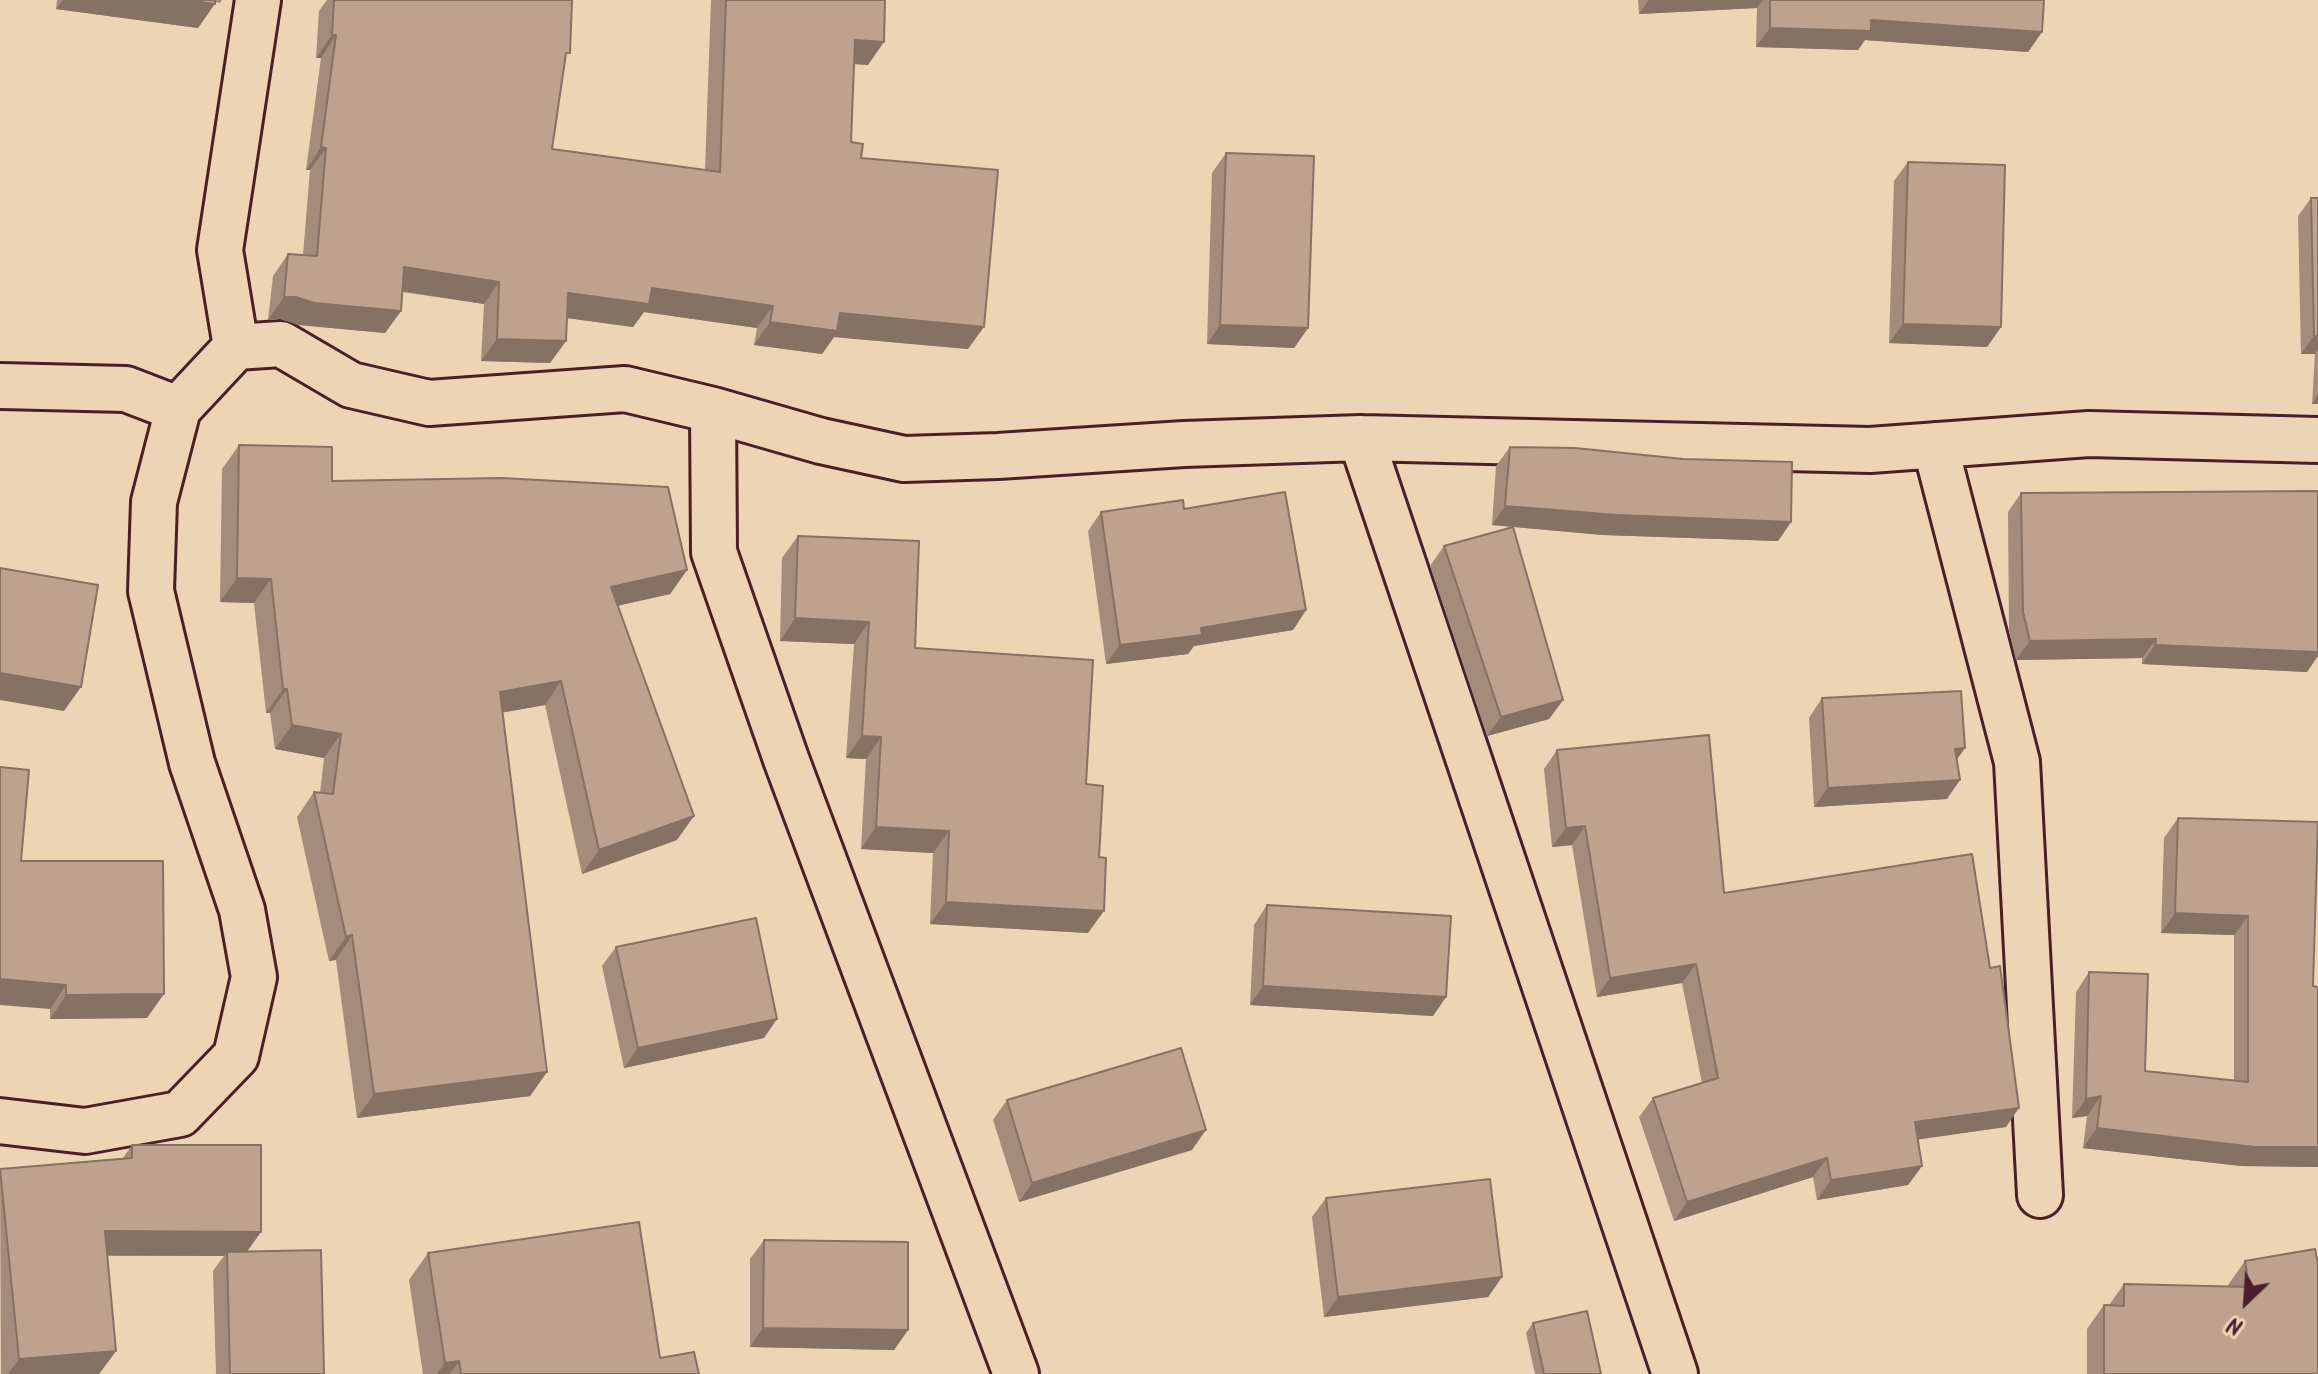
<!DOCTYPE html>
<html>
<head>
<meta charset="utf-8">
<style>
	body { margin:0 }
	#map { position:relative; width:2318px; height:1374px; overflow:hidden; background:#edd4b5; font-family:Kalam,sans-serif }
	canvas { display:block }
	.north { position:absolute; left:2206px; top:1262px; width:80px; height:80px; -webkit-text-stroke:6px #edd4b5; paint-order:stroke; rotate:205deg; font-size:22px; font-weight:700; line-height:32px; text-align:center; color:#4a1f2b }
	.north::after { content:''; display:block; margin:auto; width:28px; height:36px; background:#4a1f2b; clip-path:polygon(50% 0,100% 100%,50% 72%,0 100%) }
</style>
</head>
<body>
<div id="map">
<canvas width="2318" height="1374"></canvas>
<div class="north">N</div>
</div>
<script>
const ctx = document.querySelector('canvas').getContext('2d');
ctx.lineJoin = 'round';
function poly(rows) {
  const path = new Path2D();
  for (const r of rows) {
    path.moveTo(r[0], r[1]);
    for (let i = 2; i < r.length; i += 2) path.lineTo(r[i], r[i + 1]);
  }
  return path;
}
function stroke(path, color, width, dash) {
  ctx.strokeStyle = color;
  ctx.lineWidth = width;
  ctx.lineCap = dash ? 'butt' : 'round';
  ctx.setLineDash(dash || []);
  ctx.stroke(path);
}
function fill(path, color) {
  ctx.fillStyle = color;
  ctx.fill(path, 'evenodd');
}
const minor = poly([
	[258,0,220,250,236,347,281,344,351,385,429,403,625,389,713,410,821,441,904,459,998,456,1184,444,1361,438,1870,450,2089,434,2318,440],
	[0,386,126,389,178,409],
	[713,410,714,552,786,759,1016,1374],
	[1361,438,1675,1374],
	[1935,445,2017,762,2040,1195],
	[0,1121,85,1131,180,1114,236,1056,254,977,242,910,192,763,151,591,154,502,178,409,236,347]
]);
const wall = poly([
	[57,0,222,0,220,3,215,2,198,28,56,9],
	[327,0,572,0,565,60,552,149,705,170,711,0,885,0,868,65,854,64,851,142,861,158,968,349,834,337,822,354,754,345,757,328,644,312,633,327,567,318,566,341,550,363,481,361,484,304,402,292,401,311,385,333,299,325,280,319,268,320,273,276,288,254,303,255,310,170,306,170,321,58,316,58,319,11],
	[1638,0,2044,0,2042,32,2028,52,1865,40,1858,50,1756,47,1757,8,1639,14],
	[1226,153,1308,328,1294,348,1207,344,1212,173],
	[1908,162,2001,327,1987,347,1889,343,1894,181],
	[2311,198,2318,198,2318,404,2312,404,2315,354,2301,354,2298,216],
	[239,445,332,481,687,570,670,594,617,606,677,840,582,874,545,705,503,712,547,1072,530,1096,357,1118,336,960,329,961,297,817,314,792,320,793,324,758,275,749,270,713,266,713,254,603,220,602,222,469],
	[1510,447,1791,522,1778,541,1603,535,1492,525,1496,466],
	[2021,493,2307,672,2142,664,2142,658,2016,660,2009,631,2008,512],
	[1184,509,1306,610,1293,630,1194,646,1188,654,1106,664,1088,531,1101,512],
	[798,536,915,648,1086,784,1088,933,930,924,933,853,861,849,866,759,846,758,854,644,780,641,782,558],
	[1444,546,1563,700,1549,719,1487,736,1430,566],
	[1822,698,1957,760,1947,799,1814,807,1809,718],
	[1557,750,1724,893,2006,1127,1917,1139,1922,1166,1908,1185,1817,1200,1813,1177,1674,1221,1639,1117,1653,1098,1702,1083,1682,983,1597,997,1572,845,1552,847,1544,769],
	[2178,818,2313,986,2318,987,2318,1167,2241,1166,2083,1148,2087,1116,2072,1118,2076,992,2089,972,2145,1071,2234,1081,2234,935,2161,933,2164,838],
	[21,861,147,1018,50,1019,50,1009],
	[1267,905,1446,997,1433,1016,1250,1005,1254,925],
	[616,947,764,1038,624,1068,602,966],
	[1007,1100,1192,1150,1019,1202,993,1120],
	[132,1145,247,1251,324,1374,216,1374,213,1271,224,1256,107,1256,116,1351,99,1374,1,1374,0,1169,123,1158],
	[1326,1198,1502,1277,1488,1297,1324,1317,1312,1217],
	[764,1240,908,1330,894,1350,750,1347,750,1259],
	[428,1253,660,1358,699,1374,423,1374,409,1280],
	[2245,1261,2318,1374,2087,1374,2087,1329,2104,1305,2109,1305,2124,1284,2228,1286,2228,1285],
	[1533,1323,1601,1374,1535,1374,1526,1333]
]);
const shadedWall = poly([
	[63,0,188,0,215,4,198,28,56,9],
	[1649,0,1763,0,1757,8,1639,14],
	[1871,20,2042,32,2028,52,1865,40,1858,50,1756,47,1770,28],
	[332,35,336,35,321,58,316,58],
	[855,40,884,42,868,65,840,63],
	[321,147,326,148,310,170,306,170],
	[404,267,499,282,484,304,389,289],
	[652,288,773,306,757,328,644,312,633,327,552,316,568,293],
	[284,297,296,297,401,311,385,333,299,325,280,319,268,320],
	[840,313,984,327,968,349,834,337,822,354,754,345,770,322],
	[1903,324,2001,327,1987,347,1889,343],
	[1220,325,1308,328,1294,348,1207,344],
	[2314,336,2318,336,2318,349,2315,354,2301,354],
	[497,339,566,341,550,363,481,361],
	[2318,394,2318,404,2312,404],
	[1505,506,1791,522,1778,541,1603,535,1492,525],
	[687,570,670,594,594,611,611,587],
	[237,578,271,579,254,603,220,602],
	[1306,610,1293,630,1194,646,1188,654,1106,664,1120,645,1201,628],
	[795,618,869,622,854,644,780,641],
	[2156,639,2142,658,2016,660,2030,641],
	[2155,645,2318,652,2318,656,2307,672,2142,664],
	[0,673,81,687,64,711,0,700],
	[561,681,545,705,484,716,500,692],
	[283,689,287,689,270,713,266,713],
	[1563,700,1549,719,1487,736,1501,717],
	[292,725,341,734,324,758,275,749],
	[862,736,881,737,866,759,846,758],
	[1965,748,1951,768,1955,749],
	[1960,780,1947,799,1814,807,1828,788],
	[694,816,677,840,582,874,599,850],
	[1585,826,1572,845,1552,847,1566,828],
	[876,827,949,831,933,853,861,849],
	[946,902,1104,911,1088,933,930,924],
	[2175,913,2248,916,2234,935,2161,933],
	[352,935,336,960,329,961,346,937],
	[1696,964,1682,983,1597,997,1610,978],
	[0,979,66,985,50,1009,0,1005],
	[1263,986,1446,997,1433,1016,1250,1005],
	[164,994,147,1018,50,1019,66,995],
	[777,1019,764,1038,624,1068,638,1048],
	[547,1072,530,1096,357,1118,374,1094],
	[2101,1096,2087,1116,2072,1118,2086,1099],
	[2019,1108,2006,1127,1901,1142,1915,1122],
	[2097,1128,2318,1147,2318,1167,2241,1166,2083,1148],
	[1206,1130,1192,1150,1019,1202,1032,1183],
	[1827,1158,1813,1177,1674,1221,1687,1202],
	[1922,1166,1908,1185,1817,1200,1831,1180],
	[105,1231,261,1232,244,1256,227,1252,224,1256,88,1255],
	[1502,1277,1488,1297,1324,1317,1338,1297],
	[763,1328,908,1330,894,1350,750,1347],
	[116,1351,99,1374,8,1374,19,1359],
	[459,1361,450,1374,437,1374,445,1363]
]);
const building = poly([
	[188,0,215,0,215,4,188,0],
	[334,0,572,0,570,53,566,53,552,149,720,172,726,0,885,0,884,42,855,40,851,142,863,144,861,158,998,170,984,327,840,313,837,331,770,322,773,306,652,288,649,304,568,293,566,341,497,339,499,282,404,267,401,311,314,303,296,297,284,297,288,254,317,256,326,148,321,147,336,35,332,35,334,0],
	[1770,0,2044,0,2042,32,1871,20,1871,31,1770,28,1770,0],
	[1226,153,1314,156,1308,328,1220,325,1226,153],
	[1908,162,2005,165,2001,327,1903,324,1908,162],
	[2311,198,2318,198,2318,336,2314,336,2311,198],
	[239,445,332,447,332,481,501,478,668,487,687,570,611,587,694,816,599,850,561,681,500,692,547,1072,374,1094,352,935,346,937,314,792,333,794,341,734,292,725,287,689,283,689,271,579,237,578,239,445],
	[1510,447,1575,448,1683,459,1792,462,1791,522,1617,515,1505,506,1510,447],
	[2318,491,2318,652,2155,645,2156,639,2030,641,2023,612,2021,493,2318,491],
	[1285,492,1306,610,1201,628,1202,635,1120,645,1101,512,1183,500,1184,509,1285,492],
	[1513,527,1563,700,1501,717,1444,546,1513,527],
	[798,536,919,541,915,648,1093,660,1086,784,1103,786,1099,857,1106,858,1104,911,946,902,949,831,876,827,881,737,862,736,869,622,795,618,798,536],
	[0,568,98,585,81,687,0,673,0,568],
	[1961,691,1965,748,1955,749,1960,780,1828,788,1822,698,1961,691],
	[1709,735,1724,893,1972,854,1990,968,2000,966,2019,1108,1915,1122,1922,1166,1831,1180,1827,1158,1687,1202,1653,1098,1718,1078,1696,964,1610,978,1585,826,1566,828,1557,750,1709,735],
	[0,767,29,770,21,861,163,861,164,994,66,995,66,985,0,979,0,767],
	[2178,818,2318,822,2313,986,2318,987,2318,1147,2254,1147,2097,1128,2101,1096,2086,1099,2089,972,2148,974,2145,1071,2248,1082,2248,916,2175,913,2178,818],
	[1267,905,1451,916,1446,997,1263,986,1267,905],
	[756,918,777,1019,638,1048,616,947,756,918],
	[1181,1048,1206,1130,1032,1183,1007,1100,1181,1048],
	[132,1145,261,1145,261,1232,105,1231,116,1351,19,1359,0,1169,132,1158,132,1145],
	[1490,1179,1502,1277,1338,1297,1326,1198,1490,1179],
	[639,1222,660,1358,694,1352,699,1374,461,1374,459,1361,445,1363,428,1253,639,1222],
	[764,1240,908,1242,908,1330,763,1328,764,1240],
	[2315,1249,2318,1264,2318,1374,2104,1374,2104,1305,2124,1306,2124,1284,2249,1287,2245,1261,2315,1249],
	[321,1250,324,1374,230,1374,227,1252,321,1250],
	[1587,1311,1601,1374,1544,1374,1533,1323,1587,1311]
]);
stroke(minor, '#4a1f2b', 50);
stroke(minor, '#edd4b5', 44);
fill(wall, '#a48b7a');
fill(shadedWall, '#867163');
fill(building, '#bfa28e');
stroke(building, '#867163', 2);
</script>
</body>
</html>
